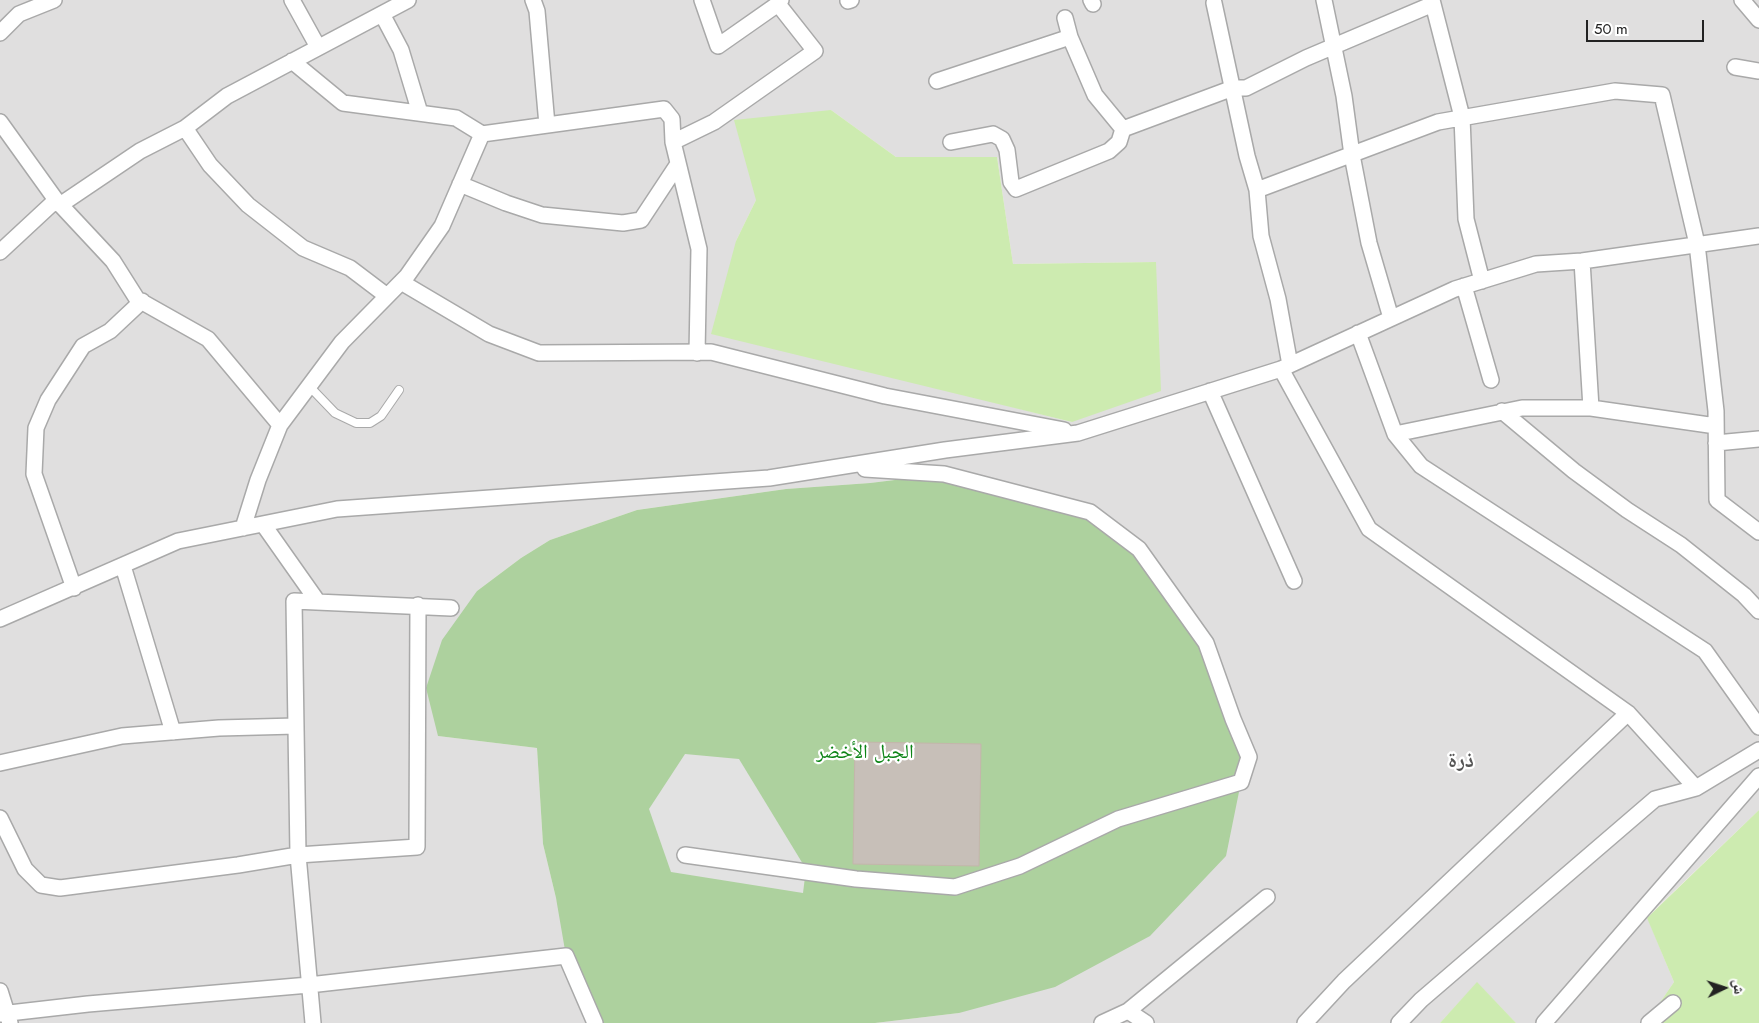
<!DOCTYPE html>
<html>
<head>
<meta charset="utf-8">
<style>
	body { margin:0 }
	#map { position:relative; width:1759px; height:1023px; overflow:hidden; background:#f2efe9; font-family:Jost,"Noto Naskh Arabic",sans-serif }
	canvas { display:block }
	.north { position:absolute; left:1699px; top:963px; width:50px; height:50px; -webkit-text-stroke:4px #fff; paint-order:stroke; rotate:86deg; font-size:14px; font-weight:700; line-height:20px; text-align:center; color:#222 }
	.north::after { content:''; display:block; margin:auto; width:18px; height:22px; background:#222; clip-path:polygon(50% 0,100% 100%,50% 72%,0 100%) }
	.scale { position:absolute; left:1586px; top:20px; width:118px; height:22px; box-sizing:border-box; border:2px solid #222; border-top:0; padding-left:6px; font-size:15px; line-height:18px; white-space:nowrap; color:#222; -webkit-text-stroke:4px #fff; paint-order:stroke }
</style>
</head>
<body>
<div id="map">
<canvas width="1759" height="1023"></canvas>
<div class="north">ش</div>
<div class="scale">50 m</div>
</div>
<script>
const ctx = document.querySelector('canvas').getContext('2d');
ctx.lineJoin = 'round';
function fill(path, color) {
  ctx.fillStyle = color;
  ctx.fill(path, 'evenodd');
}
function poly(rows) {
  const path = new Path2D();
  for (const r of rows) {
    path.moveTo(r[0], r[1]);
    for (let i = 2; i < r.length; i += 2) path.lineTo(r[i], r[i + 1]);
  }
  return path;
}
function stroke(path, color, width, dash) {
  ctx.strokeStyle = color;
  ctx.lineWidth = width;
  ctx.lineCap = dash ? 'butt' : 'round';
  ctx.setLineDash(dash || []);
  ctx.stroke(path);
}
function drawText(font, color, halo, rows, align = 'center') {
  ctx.font = font + ' Jost,"Noto Naskh Arabic",sans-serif';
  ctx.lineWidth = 4.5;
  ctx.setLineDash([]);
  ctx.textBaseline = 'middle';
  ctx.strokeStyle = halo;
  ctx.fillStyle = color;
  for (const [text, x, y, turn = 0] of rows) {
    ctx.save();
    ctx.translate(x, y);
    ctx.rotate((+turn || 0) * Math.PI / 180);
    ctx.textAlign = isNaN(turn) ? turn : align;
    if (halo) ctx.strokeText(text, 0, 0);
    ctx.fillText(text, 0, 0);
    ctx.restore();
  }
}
const residential = poly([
	[0,0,1759,0,1759,810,1647,917,1674,982,1646,1023,1516,1023,1477,983,1440,1023,875,1023,959,1013,944,474,870,483,786,489,637,510,550,540,521,558,477,591,438,736,537,748,543,844,556,898,595,1023,2,1023,0,1017],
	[831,110,896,157,997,157,1013,264,1156,262,1072,422,902,379,736,241,756,200]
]);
const grass = poly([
	[831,110,896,157,997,157,1013,264,1156,262,1161,391,1072,422,711,334,736,241,756,200,734,120],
	[1759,810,1759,1023,1646,1023,1674,982,1647,918],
	[1477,982,1516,1023,1440,1023]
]);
const forest = poly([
	[944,474,1090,512,1139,549,1206,643,1249,757,1241,782,1226,856,1150,936,1055,987,959,1013,875,1023,595,1023,566,956,556,898,543,844,537,748,438,736,426,688,442,640,477,591,521,558,550,540,637,510,786,489,870,483]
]);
const parking = poly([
	[685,754,739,759,806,869,803,893,671,872,649,809]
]);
const building = poly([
	[855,742,981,744,979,866,853,864,855,742]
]);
const lane = poly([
	[309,386,335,413,356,423,370,423,381,416,399,390]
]);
const street = poly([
	[292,0,318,47],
	[533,0,537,11,547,125],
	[702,0,718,46,778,4,781,0],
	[1091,0,1093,4],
	[1324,0,1344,96,1352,155,1369,243,1391,318],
	[1432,0,1462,117,1466,219,1482,281],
	[1742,0,1759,20],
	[848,1,851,0],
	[1214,3,1247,156,1257,190,1261,236,1278,299,1290,365],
	[382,14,401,50,420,113],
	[1065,18,1070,37,1095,95,1123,129],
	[0,33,19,14,54,0],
	[292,61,343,103,456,118,482,134,664,109,672,119,673,142,699,249,697,353],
	[1735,67,1759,71],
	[937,81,1070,37],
	[0,122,56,200,113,261,137,299,208,339,280,425],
	[185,128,210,165,248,205,303,248,350,268,387,296],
	[1123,129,1233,88,1246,88,1306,58,1433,4],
	[673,142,714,122,815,51,778,4],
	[951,142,993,134,1002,139,1007,150,1011,182,1016,189,1109,151,1119,142,1123,129],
	[460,184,506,203,542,215,623,223,641,220,678,164],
	[1257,190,1438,122,1615,91,1662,95,1697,244,1716,411,1717,500,1759,532],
	[60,205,140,151,185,128,227,96,408,0],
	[0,252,56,200],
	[1582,261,1591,408],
	[401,282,489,334,539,353,711,352,885,396,1064,430],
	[1464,286,1491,380],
	[1358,333,1395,434,1421,466,1705,651,1759,727],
	[1281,369,1369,529,1628,713,1696,788],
	[1210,391,1294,581],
	[1502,411,1574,471,1627,510,1681,545,1744,595,1759,611],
	[1395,434,1522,408,1591,408,1716,426],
	[1716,443,1759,439],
	[263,524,318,602],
	[243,528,258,480,280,425,342,342,407,276,442,226,482,134],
	[123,566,173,732],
	[74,588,34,474,36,428,48,400,83,346,110,331,142,301],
	[0,619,178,541,337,509,769,478,945,450,1078,433,1281,369,1455,289,1536,264,1582,261,1759,236],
	[0,763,122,736,219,728,296,726],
	[0,818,25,869,41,885,60,888,238,865,298,855,417,847,418,605],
	[685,855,856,879,955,887,1020,866,1118,819,1241,782,1249,757,1233,719,1206,643,1139,549,1090,512,944,474,865,469],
	[0,991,10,1023],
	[1128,1011,1146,1023],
	[0,1014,88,1004,309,985,566,956,595,1023],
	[313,1023,298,855,294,601,451,608],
	[1102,1023,1128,1011,1267,897],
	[1305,1023,1344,981,1628,713],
	[1399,1023,1421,1000,1655,799,1696,788,1759,750],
	[1544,1023,1759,776],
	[1649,1023,1673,1003]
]);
const parkNames = [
	["الجبل الأخضر",865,753]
];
const neighbourhoodNames = [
	["ذرة",1461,762]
];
fill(residential, '#e0dfdf');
fill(grass, '#cdebb0');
fill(forest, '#add19e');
fill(parking, '#e2e2e2');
fill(building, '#c7bfb8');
stroke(building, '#c4b6ab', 1);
stroke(lane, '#a9a9a9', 10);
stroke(street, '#a9a9a9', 18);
stroke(lane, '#fff', 8);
stroke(street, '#fff', 15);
drawText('20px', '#0c8416', '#fff', parkNames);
drawText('bold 21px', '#555', '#fff', neighbourhoodNames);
</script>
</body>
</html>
